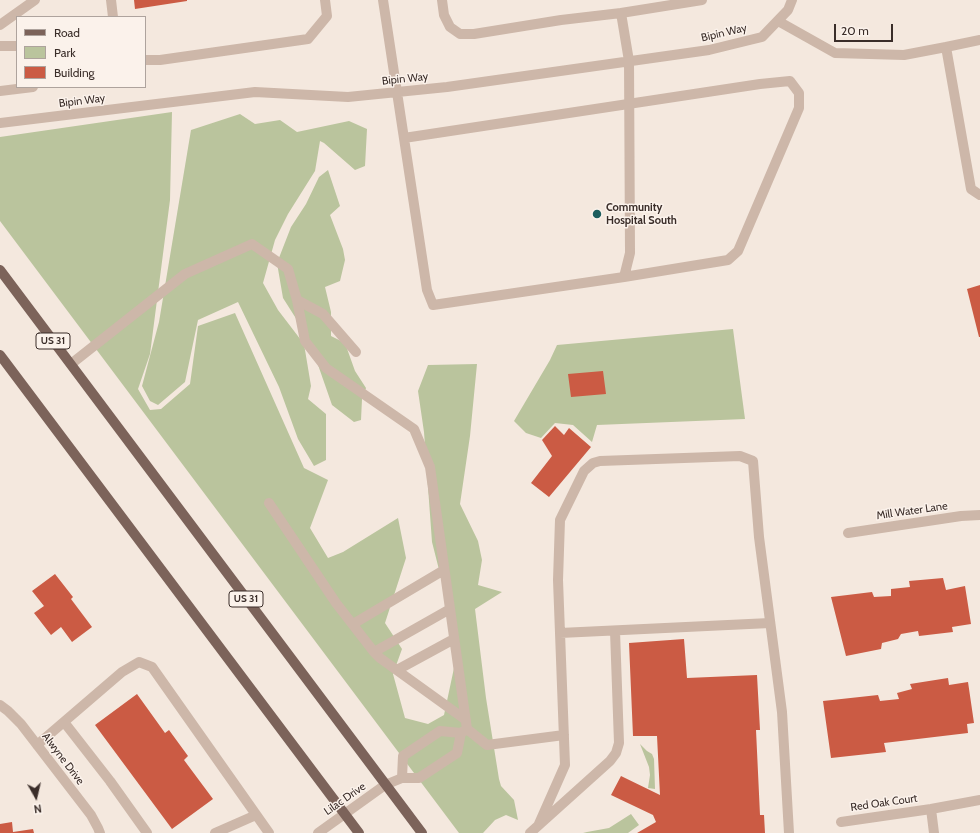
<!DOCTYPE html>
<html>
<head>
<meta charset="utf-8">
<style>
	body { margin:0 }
	#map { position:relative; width:980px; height:833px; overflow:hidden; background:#f4e8de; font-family:Cabin,sans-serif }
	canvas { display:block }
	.legend { position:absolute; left:16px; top:16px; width:130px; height:72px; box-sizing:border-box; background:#fbf2eb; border:1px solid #aea39d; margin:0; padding:5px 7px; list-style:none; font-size:12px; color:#3a2d29 }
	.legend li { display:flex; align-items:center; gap:8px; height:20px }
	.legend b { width:20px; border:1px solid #aea39d }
	.north { position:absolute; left:16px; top:777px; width:40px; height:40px; -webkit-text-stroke:3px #fbf2eb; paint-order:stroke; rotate:172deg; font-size:11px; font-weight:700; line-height:16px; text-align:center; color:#3a2d29 }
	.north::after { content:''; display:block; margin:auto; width:14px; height:18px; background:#3a2d29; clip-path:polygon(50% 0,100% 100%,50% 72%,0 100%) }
	.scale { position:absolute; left:834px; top:24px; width:59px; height:18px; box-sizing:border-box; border:2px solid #3a2d29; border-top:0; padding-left:5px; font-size:12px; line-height:14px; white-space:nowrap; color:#3a2d29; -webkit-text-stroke:3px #fbf2eb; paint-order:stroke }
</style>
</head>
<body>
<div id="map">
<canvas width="980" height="833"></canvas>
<ul class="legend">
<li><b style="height:5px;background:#7c635a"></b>Road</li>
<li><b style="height:11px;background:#bac49d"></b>Park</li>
<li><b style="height:11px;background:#cb5b44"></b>Building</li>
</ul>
<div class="north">N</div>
<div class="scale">20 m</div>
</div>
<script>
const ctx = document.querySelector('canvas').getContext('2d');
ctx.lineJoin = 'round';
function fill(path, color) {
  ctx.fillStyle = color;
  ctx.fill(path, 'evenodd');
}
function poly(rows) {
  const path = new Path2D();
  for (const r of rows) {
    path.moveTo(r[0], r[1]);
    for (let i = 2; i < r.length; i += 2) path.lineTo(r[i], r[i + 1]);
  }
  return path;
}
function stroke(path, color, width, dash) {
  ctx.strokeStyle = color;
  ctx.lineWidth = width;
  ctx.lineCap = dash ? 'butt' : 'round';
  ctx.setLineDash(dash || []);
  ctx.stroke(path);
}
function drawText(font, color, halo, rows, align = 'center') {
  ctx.font = font + ' Cabin,sans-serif';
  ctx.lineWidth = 3;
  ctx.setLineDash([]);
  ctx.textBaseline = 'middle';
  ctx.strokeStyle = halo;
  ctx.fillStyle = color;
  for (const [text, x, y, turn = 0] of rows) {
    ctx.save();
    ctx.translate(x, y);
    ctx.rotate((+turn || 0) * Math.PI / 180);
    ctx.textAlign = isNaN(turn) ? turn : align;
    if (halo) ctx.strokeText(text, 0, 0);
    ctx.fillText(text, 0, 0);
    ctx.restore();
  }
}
const green = poly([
	[172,112,170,200,150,354,138,389,150,410,161,409,190,384,198,326,235,313,304,468,328,480,310,528,328,558,343,552,398,518,406,558,385,623,402,649,393,674,405,718,428,724,444,715,454,668,449,609,432,542,424,432,418,391,428,365,477,364,470,436,460,504,478,541,482,560,478,585,502,592,475,609,486,698,499,779,501,786,514,800,518,820,506,815,495,820,483,833,459,833,0,221,0,137],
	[240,114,255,124,280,120,297,132,349,121,367,129,365,166,355,170,324,143,320,141,315,171,288,214,275,240,263,283,278,310,304,344,311,386,308,399,326,414,326,460,314,466,298,439,279,387,238,302,198,320,185,382,158,405,150,401,142,386,159,322,191,130],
	[328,170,340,206,330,215,343,249,345,260,340,281,325,287,331,312,331,336,345,343,355,371,366,388,362,399,361,420,354,422,332,405,309,339,283,298,277,263,291,227,306,204,319,177],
	[733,329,745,419,597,425,592,442,573,425,555,423,541,438,526,433,514,421,550,360,557,345],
	[640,744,647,751,652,754,654,759,655,789,648,788,650,775,649,767],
	[631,814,639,825,628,833,583,833,587,832,609,828]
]);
const building = poly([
	[134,0,187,0,187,1,135,9],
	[980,285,980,337,979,337,967,289],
	[603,371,606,394,571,397,568,374],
	[555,426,564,435,569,428,591,447,549,497,531,483,552,456,542,440],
	[55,574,73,597,71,599,92,627,72,642,61,627,51,635,34,613,44,606,32,591],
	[943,578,946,590,965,586,971,624,952,627,953,632,919,636,918,631,901,634,898,639,882,643,881,649,846,656,831,597,872,592,874,597,891,596,891,589,910,587,909,581],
	[684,639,687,678,757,675,760,730,756,730,760,815,764,815,765,833,637,833,656,822,653,815,611,795,621,776,660,795,657,736,633,736,629,643],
	[948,678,949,685,968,682,974,723,967,724,968,733,884,743,886,752,831,758,823,701,878,695,880,701,899,699,897,693,912,689,910,684],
	[137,694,165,733,169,730,188,756,184,760,213,799,172,829,95,725],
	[12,822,13,832,33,829,34,833,0,833,0,824]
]);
const minor = poly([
	[111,0,113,17],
	[383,0,427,290,433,305,624,277,630,253,629,61,621,13,702,0],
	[442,0,444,15,450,27,460,34,474,34,561,20,621,13],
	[778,21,835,53,904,55,946,47,971,189,980,195],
	[0,25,35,0],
	[0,46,17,46],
	[946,47,980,40],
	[145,60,160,60,308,39,327,16,325,0],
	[0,91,33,87],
	[0,123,255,92,348,97,447,87,709,50,762,37,788,10,792,0],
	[404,138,760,84,790,81,799,93,799,108,738,251,728,260,624,277],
	[297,300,323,314,356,352],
	[71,364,185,274,252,244,288,269,297,300,305,341,326,368,414,429,430,467,467,729,461,733],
	[269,503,336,603,374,652,380,658,466,720],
	[848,533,961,516,980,515],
	[353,624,444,570],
	[560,633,770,623],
	[374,652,450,609],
	[397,670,454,639],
	[0,705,8,711,21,724,91,815,98,828,100,833],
	[64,722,110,781,147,833],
	[467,729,487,745,564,735],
	[37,745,122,672,139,662,152,667,269,833],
	[931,809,934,833],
	[841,822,931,809,980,800],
	[538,826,565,765,558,580,560,520,584,471,593,463,600,461,740,456,753,461,759,537,782,712,789,833],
	[215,833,256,815],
	[318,833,385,785,402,778,419,778,457,753,461,733,440,731,403,756,402,778],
	[530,833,610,761,616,753,619,743,615,631]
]);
const major = poly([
	[0,270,422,833],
	[0,355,359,833]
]);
const markers = [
	[597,214,5,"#1c5d5d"]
];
const shields = [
	[53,341,34],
	[246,599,34]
];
const shieldNames = [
	["US 31",53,341],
	["US 31",246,599]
];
const streetNames = [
	["Bipin Way",724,33,-13],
	["Bipin Way",405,79,-6],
	["Bipin Way",82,101,-7],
	["Mill Water Lane",912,511,-8],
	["Alwyne Drive",63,759,53],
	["Lilac Drive",345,799,-35],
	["Red Oak Court",884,803,-8]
];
const poiNames = [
	["Community",606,208],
	["Hospital South",606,221]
];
fill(green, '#bac49d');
fill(building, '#cb5b44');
stroke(minor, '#cdb7a9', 10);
stroke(major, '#7c635a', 10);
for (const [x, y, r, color] of markers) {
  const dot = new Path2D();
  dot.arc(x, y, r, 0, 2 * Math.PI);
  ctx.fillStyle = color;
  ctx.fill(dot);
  stroke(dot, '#fbf2eb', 1.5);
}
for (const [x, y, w] of shields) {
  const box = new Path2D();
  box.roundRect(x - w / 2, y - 8, w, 16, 3);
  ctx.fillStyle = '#fbf2eb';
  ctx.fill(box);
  stroke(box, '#3a2d29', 1);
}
drawText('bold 10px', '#3a2d29', null, shieldNames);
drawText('11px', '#3a2d29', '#fbf2eb', streetNames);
drawText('bold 11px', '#3a2d29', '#fbf2eb', poiNames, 'left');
</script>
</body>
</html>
